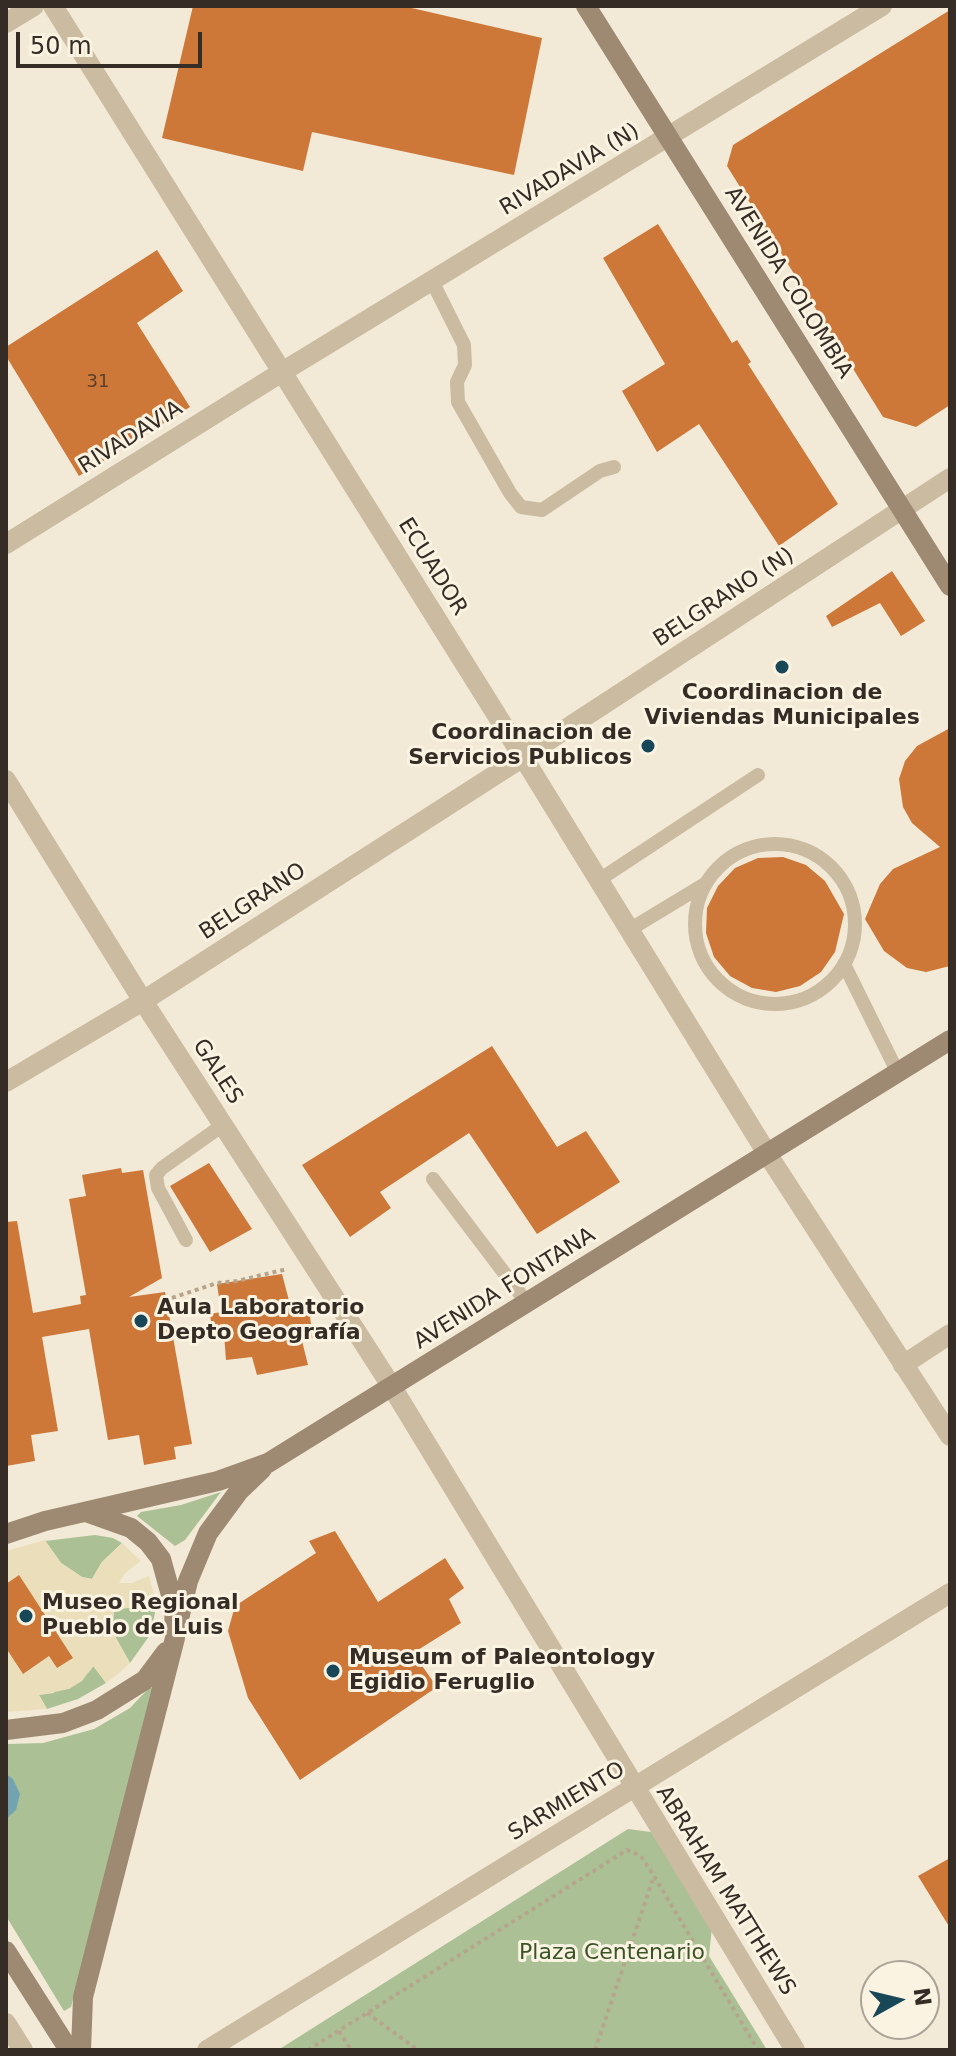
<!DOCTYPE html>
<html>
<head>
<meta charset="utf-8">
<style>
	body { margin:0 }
	#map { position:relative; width:956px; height:2056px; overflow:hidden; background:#f2ead6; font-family:"DejaVu Sans",sans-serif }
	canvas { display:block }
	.frame { position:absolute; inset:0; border:8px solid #342c25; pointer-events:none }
	.north { position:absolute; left:860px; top:1960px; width:80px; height:80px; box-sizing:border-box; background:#faf3e2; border:2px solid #aba396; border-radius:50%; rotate:82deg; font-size:22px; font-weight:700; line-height:32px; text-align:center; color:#342c25 }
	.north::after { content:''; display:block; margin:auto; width:28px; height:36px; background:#184857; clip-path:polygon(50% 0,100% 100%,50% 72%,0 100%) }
	.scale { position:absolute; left:16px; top:32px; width:186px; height:36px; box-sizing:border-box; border:4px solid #342c25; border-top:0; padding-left:10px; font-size:24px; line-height:28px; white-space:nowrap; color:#342c25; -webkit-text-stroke:6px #faf3e2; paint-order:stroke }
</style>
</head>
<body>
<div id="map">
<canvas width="956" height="2056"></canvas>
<div class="frame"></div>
<div class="north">N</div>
<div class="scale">50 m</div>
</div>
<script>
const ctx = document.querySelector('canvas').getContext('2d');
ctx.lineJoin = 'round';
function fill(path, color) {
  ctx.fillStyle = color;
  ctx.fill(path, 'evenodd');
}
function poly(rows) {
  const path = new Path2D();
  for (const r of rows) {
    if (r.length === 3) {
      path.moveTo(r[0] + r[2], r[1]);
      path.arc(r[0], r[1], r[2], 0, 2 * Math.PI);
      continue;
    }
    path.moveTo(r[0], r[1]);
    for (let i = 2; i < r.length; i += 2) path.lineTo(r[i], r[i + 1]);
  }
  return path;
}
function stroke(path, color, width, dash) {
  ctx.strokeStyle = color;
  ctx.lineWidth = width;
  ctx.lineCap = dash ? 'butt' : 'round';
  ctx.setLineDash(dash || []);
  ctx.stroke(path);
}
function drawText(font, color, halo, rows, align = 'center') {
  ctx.font = font + ' "DejaVu Sans",sans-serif';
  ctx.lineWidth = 6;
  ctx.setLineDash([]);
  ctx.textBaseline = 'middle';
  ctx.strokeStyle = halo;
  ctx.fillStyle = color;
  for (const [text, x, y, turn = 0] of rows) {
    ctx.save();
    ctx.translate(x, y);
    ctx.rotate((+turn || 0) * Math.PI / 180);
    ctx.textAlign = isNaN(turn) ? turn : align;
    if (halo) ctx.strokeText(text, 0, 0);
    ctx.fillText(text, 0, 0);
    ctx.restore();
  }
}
const green = poly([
	[221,1492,185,1540,175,1546,137,1516,141,1512,181,1505],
	[95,1535,113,1538,122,1543,102,1562,92,1579,82,1577,61,1563,45,1541],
	[155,1598,155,1613,150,1635,130,1663,112,1631,114,1610,140,1606],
	[94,1665,106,1683,78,1699,47,1709,39,1695,53,1693,89,1672],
	[149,1688,152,1688,152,1691,71,2007,64,2011,6,1916,6,1744,43,1743,94,1729,130,1708],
	[628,1829,651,1832,712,1927,709,1956,767,2050,278,2050]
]);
const plaza = poly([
	[45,1540,61,1563,82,1577,92,1579,102,1562,122,1543,141,1561,125,1573,119,1583,132,1583,149,1576,155,1598,140,1606,114,1610,112,1631,130,1663,118,1674,106,1683,93,1666,82,1681,69,1689,39,1695,47,1709,6,1712,6,1648,23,1674,49,1656,57,1668,73,1658,18,1576,6,1584,6,1551]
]);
const water = poly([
	[6,1774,13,1779,20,1794,16,1810,6,1819]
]);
const building = poly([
	[193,6,403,6,542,38,514,175,312,132,303,171,162,138],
	[950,10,950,405,916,427,883,417,727,166,733,145],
	[658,224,732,343,737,340,751,362,748,364,838,504,779,546,699,424,657,452,622,391,665,364,603,258],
	[157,250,183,291,137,323,190,407,79,476,6,356,6,347],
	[892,571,925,621,901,636,880,603,832,627,826,616],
	[950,728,950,966,926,972,907,968,884,951,865,919,880,884,893,869,940,847,912,823,903,807,899,779,905,761,917,746],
	[783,857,806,865,825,881,844,914,835,952,821,972,800,986,776,992,752,988,730,976,714,957,706,933,707,908,718,886,735,868,758,858],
	[492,1046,557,1147,586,1131,620,1182,537,1234,469,1133,380,1192,391,1208,350,1237,302,1165],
	[209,1163,252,1229,210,1252,170,1186],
	[121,1168,122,1173,143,1170,162,1278,129,1297,165,1292,192,1444,174,1447,176,1459,144,1465,139,1435,108,1440,89,1329,42,1337,58,1431,31,1435,35,1461,6,1466,6,1222,17,1221,33,1313,81,1304,80,1296,86,1295,69,1199,86,1196,82,1175],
	[282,1274,292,1312,309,1310,313,1338,302,1341,308,1365,257,1375,252,1357,226,1360,224,1334,213,1337,210,1314,221,1312,217,1284],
	[335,1531,378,1602,445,1558,464,1588,449,1599,461,1623,413,1653,437,1687,300,1780,248,1698,228,1631,235,1606,316,1553,309,1541],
	[19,1575,73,1658,57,1668,49,1656,23,1674,6,1648,6,1584],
	[950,1858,950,1928,918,1876]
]);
const path = poly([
	[172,1298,217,1283,237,1281,287,1269],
	[367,2013,418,2050],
	[339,2031,351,2050],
	[308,2050,627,1850,641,1856,654,1876,758,2050],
	[595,2050,654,1876]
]);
const lane = poly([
	[432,281,464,345,465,365,457,382,458,402,510,493,521,507,542,510,600,471,614,467],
	[775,924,80],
	[599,880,758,775],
	[629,930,705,884],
	[844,964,898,1073],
	[433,1179,527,1303],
	[186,1240,158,1188,156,1175,162,1168,223,1125]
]);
const street = poly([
	[53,6,523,757,768,1155,950,1436],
	[6,23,34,6],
	[6,544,282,372,882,6],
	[6,780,143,1001,392,1387,795,2050],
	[6,1082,143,1001,523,757,950,478],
	[903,1365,950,1334],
	[6,2023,23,2050],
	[207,2050,950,1593]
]);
const secondary = poly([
	[586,6,950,586],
	[6,1534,45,1521,218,1481,268,1463,950,1040],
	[180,1615,188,1581,208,1533,239,1491,262,1469],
	[6,1730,63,1723,97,1710,145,1680,166,1652],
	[6,1951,69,2050],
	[81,2050,83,1997,175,1638,174,1606,161,1559,148,1542,131,1528,89,1513]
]);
const markers = [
	[782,667,8,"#184857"],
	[648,746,8,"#184857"],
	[141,1321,8,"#184857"],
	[26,1616,8,"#184857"],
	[333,1671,8,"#184857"]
];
const numberNames = [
	["31",98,382]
];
const streetNames = [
	["RIVADAVIA (N)",570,170,-31],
	["AVENIDA COLOMBIA",788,283,58],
	["RIVADAVIA",131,438,-32],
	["ECUADOR",432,567,58],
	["BELGRANO (N)",724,598,-33],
	["BELGRANO",253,902,-33],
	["GALES",217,1072,57],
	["AVENIDA FONTANA",505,1289,-32],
	["SARMIENTO",567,1802,-31],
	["ABRAHAM MATTHEWS",725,1891,58]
];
const poiNames = [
	["Coordinacion de",782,693,"center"],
	["Viviendas Municipales",782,718,"center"],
	["Coordinacion de",632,733,"right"],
	["Servicios Publicos",632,758,"right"],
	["Aula Laboratorio",157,1308],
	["Depto Geografía",157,1333],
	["Museo Regional",42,1603],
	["Pueblo de Luis",42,1628],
	["Museum of Paleontology",349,1658],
	["Egidio Feruglio",349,1683]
];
const parkNames = [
	["Plaza Centenario",612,1953]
];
fill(green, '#abc195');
fill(plaza, '#ebdfbb');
fill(water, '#73a3b0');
fill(building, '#cd7739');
stroke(path, '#b6a58c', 4, [4, 4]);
stroke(lane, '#cabba1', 14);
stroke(street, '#cabba1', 20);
stroke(secondary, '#9e8a73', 20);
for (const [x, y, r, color] of markers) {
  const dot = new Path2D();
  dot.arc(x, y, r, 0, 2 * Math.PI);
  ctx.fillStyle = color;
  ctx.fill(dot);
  stroke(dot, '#faf3e2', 3);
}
drawText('18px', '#5a3f2a', null, numberNames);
drawText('22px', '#342c25', '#faf3e2', streetNames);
drawText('bold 22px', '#342c25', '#faf3e2', poiNames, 'left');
drawText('22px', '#3b5427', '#faf3e2', parkNames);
</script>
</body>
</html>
